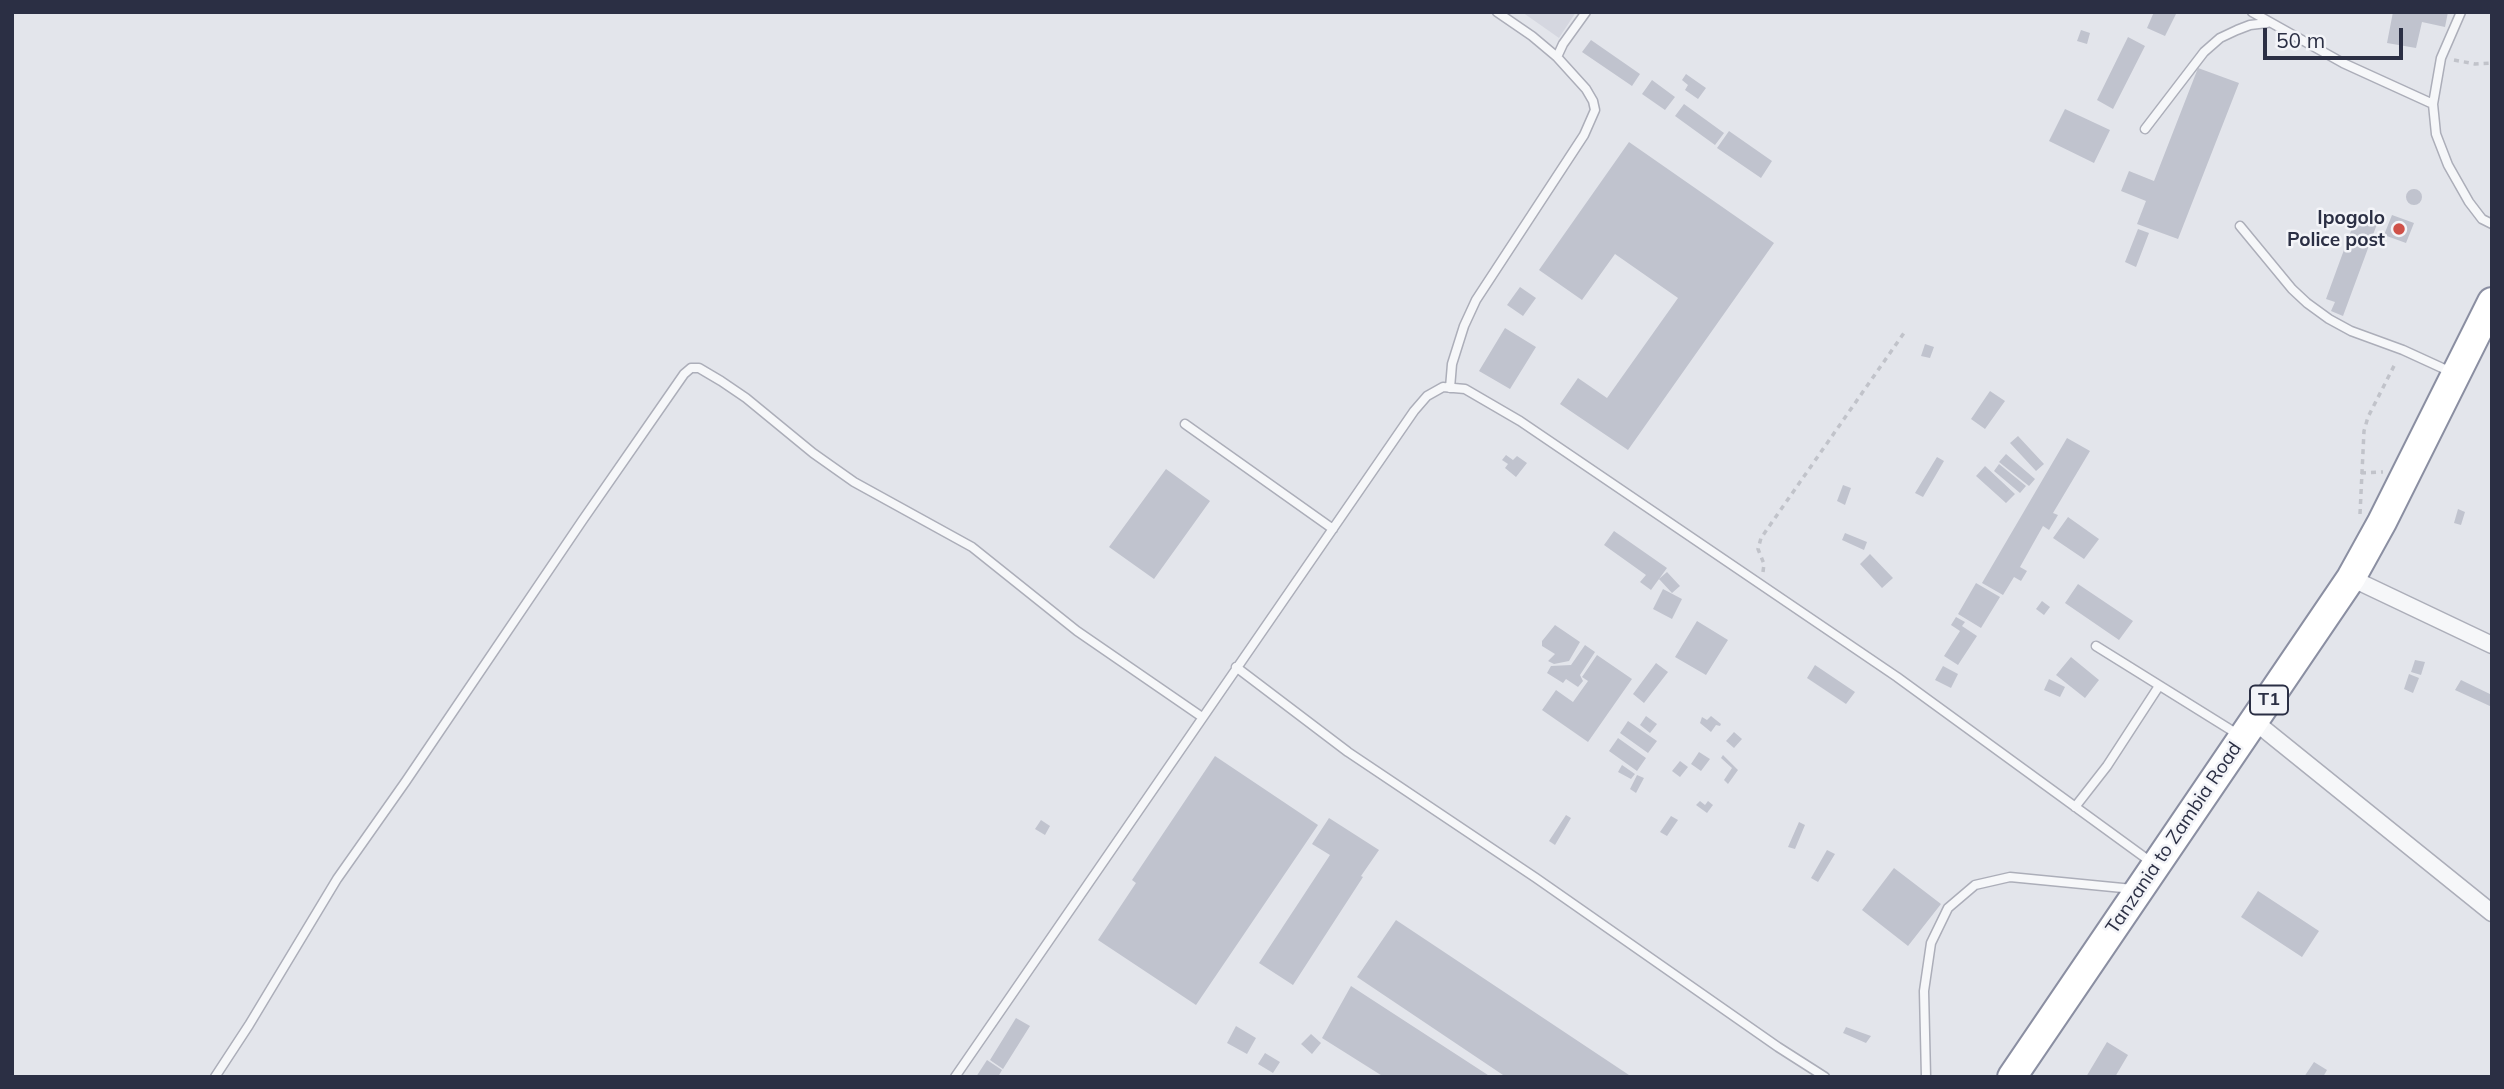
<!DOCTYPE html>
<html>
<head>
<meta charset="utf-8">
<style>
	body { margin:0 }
	#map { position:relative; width:2504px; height:1089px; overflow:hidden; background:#e3e5eb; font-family:Mulish,sans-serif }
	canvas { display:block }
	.frame { position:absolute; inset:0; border:14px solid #2b2f44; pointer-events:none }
	.scale { position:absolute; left:2263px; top:28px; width:140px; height:32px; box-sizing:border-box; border:4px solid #2b2f44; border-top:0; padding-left:9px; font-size:21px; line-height:24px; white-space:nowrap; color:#2b2f44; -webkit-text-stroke:5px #f3f4f8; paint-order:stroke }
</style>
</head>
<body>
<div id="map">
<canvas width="2504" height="1089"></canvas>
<div class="frame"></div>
<div class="scale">50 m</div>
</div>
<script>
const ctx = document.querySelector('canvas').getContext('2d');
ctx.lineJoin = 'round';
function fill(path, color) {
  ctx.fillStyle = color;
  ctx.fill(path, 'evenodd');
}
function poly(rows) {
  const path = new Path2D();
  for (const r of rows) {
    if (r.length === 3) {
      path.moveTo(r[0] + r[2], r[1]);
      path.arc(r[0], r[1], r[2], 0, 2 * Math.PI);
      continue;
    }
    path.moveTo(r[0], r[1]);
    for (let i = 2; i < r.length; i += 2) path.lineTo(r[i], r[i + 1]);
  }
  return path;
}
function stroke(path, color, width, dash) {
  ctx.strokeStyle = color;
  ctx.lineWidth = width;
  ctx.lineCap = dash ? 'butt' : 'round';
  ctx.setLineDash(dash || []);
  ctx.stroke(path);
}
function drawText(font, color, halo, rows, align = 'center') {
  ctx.font = font + ' Mulish,sans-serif';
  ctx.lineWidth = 5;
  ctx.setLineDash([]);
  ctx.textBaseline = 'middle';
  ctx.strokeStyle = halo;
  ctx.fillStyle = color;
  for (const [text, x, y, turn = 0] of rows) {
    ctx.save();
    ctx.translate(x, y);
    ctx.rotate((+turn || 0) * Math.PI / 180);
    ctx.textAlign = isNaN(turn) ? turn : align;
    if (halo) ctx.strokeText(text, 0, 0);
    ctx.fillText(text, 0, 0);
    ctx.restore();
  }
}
const built = poly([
	[1522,12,1576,12,1559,38]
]);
const building = poly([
	[2154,12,2177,12,2165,36,2147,28],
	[2393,12,2448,12,2445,27,2422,22,2416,48,2387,43],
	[2081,30,2090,33,2087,44,2077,41],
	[2128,37,2145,46,2113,109,2097,100],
	[1591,40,1640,74,1632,86,1582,52],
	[2198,68,2239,83,2178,239,2137,224,2146,201,2121,191,2129,171,2154,181],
	[1686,74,1706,88,1698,99,1685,90,1688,85,1682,80],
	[1652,80,1675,97,1665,110,1642,94],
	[1684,104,1724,133,1715,145,1675,116],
	[2065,109,2110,130,2094,163,2049,141],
	[1729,131,1772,161,1761,178,1717,148],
	[1629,142,1774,243,1628,450,1560,404,1578,378,1607,398,1678,298,1615,254,1582,300,1539,270],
	[2414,197,8],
	[2392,215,2414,223,2406,243,2384,235],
	[2356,217,2377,224,2343,316,2331,311,2335,302,2326,299],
	[2138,229,2149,233,2136,267,2125,262],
	[1520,287,1536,298,1523,316,1507,305],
	[1505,328,1536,347,1510,389,1479,371],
	[1925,344,1934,347,1930,358,1921,356],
	[1990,391,2005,401,1985,429,1971,419],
	[2018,436,2044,464,2036,471,2010,443],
	[2067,438,2090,451,2053,513,2058,515,2049,530,2043,526,2020,567,2027,571,2021,581,2014,577,2003,595,1982,583],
	[2006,454,2035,479,2029,486,1999,462],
	[1506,455,1513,460,1517,456,1527,463,1516,477,1505,468,1508,464,1502,460],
	[1937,457,1944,461,1923,497,1915,493],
	[1999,464,2026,486,2020,493,1994,471],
	[1985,466,2015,494,2006,503,1976,476],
	[1166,469,1210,501,1154,579,1109,547],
	[1843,485,1851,488,1845,505,1837,501],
	[2458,509,2465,512,2461,525,2454,523],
	[2068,517,2099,539,2084,559,2053,538],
	[1614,531,1667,568,1651,590,1640,582,1646,575,1604,545],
	[1845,533,1867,542,1864,550,1842,540],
	[1870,554,1893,578,1882,588,1860,564],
	[1667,572,1680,586,1672,593,1659,579],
	[1976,583,2000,597,1981,628,1958,614],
	[2078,584,2133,621,2119,640,2065,603],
	[1663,589,1682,599,1672,619,1653,609],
	[2042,601,2050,607,2044,615,2036,609],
	[1956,617,1965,622,1962,626,1977,636,1958,665,1944,656,1960,631,1951,625],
	[1697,621,1728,640,1706,675,1675,657],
	[1555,625,1580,642,1569,661,1554,664,1548,661,1555,654,1542,646,1542,641],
	[1585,645,1595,652,1580,675,1583,681,1578,687,1566,679,1563,683,1547,673,1551,666,1571,665],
	[1597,655,1632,679,1588,742,1542,710,1556,690,1573,702,1588,681,1582,677],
	[2071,657,2099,680,2085,698,2056,675],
	[2415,660,2425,662,2421,675,2411,672],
	[1656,663,1668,672,1644,703,1633,694],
	[1815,665,1855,692,1846,704,1807,678],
	[1943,666,1958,674,1951,688,1935,680],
	[2409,674,2419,678,2413,693,2404,689],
	[2049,679,2065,687,2060,697,2044,690],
	[2461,680,2492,695,2492,707,2455,690],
	[1646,716,1657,724,1650,733,1640,725],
	[1711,716,1721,724,1720,726,1716,725,1711,732,1700,723,1702,717,1707,720],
	[1628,721,1657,741,1648,753,1620,733],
	[1734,732,1742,739,1734,748,1726,741],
	[1618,738,1646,758,1637,771,1609,751],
	[1699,752,1710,759,1701,771,1691,764],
	[1723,755,1738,770,1728,784,1724,780,1732,768,1721,758],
	[1215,756,1318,825,1196,1005,1098,940,1136,883,1132,880],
	[1680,761,1688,767,1680,777,1672,771],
	[1622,765,1635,774,1631,779,1618,772],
	[1637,775,1644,778,1636,793,1630,789],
	[1700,801,1705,805,1708,801,1713,805,1707,813,1696,805],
	[1566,815,1571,818,1555,845,1549,841],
	[1671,816,1678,820,1667,836,1660,832],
	[1329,818,1379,850,1361,876,1363,877,1293,985,1259,963,1330,855,1312,844],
	[1041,820,1050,826,1045,835,1035,829],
	[1799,822,1805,825,1795,849,1788,847],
	[1827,850,1835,854,1818,882,1811,878],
	[1894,868,1941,904,1908,946,1862,910],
	[2258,891,2319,931,2302,957,2241,917],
	[1396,920,1632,1077,1506,1077,1357,977],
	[1351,986,1491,1077,1384,1077,1322,1038],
	[1016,1018,1030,1026,1003,1069,990,1060],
	[1236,1026,1256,1038,1247,1054,1227,1043],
	[1846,1027,1871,1036,1866,1043,1843,1033],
	[1311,1034,1321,1043,1312,1054,1301,1044],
	[2107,1042,2128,1055,2115,1077,2086,1077],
	[1265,1053,1280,1062,1273,1073,1258,1064],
	[987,1060,1002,1070,998,1077,976,1077],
	[2314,1062,2327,1070,2323,1077,2304,1077]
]);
const path = poly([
	[2454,60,2475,64,2492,63],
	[2361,473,2383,472],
	[2360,514,2364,431,2368,417,2396,362],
	[1763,572,1764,564,1758,549,1761,538,1906,330]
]);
const lane = poly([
	[2252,12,2343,63,2433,104],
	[2461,12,2441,58,2433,104,2436,134,2448,165,2469,202,2482,219,2492,224],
	[1557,57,1563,44,1586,12],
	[2145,129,2204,52,2220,38,2237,30,2250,25,2267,23],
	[2240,226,2292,289,2307,303,2329,319,2351,331,2403,350,2451,372],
	[1450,388,1452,364,1464,326,1476,300,1584,135,1595,110,1593,101,1586,89,1557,57,1532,36,1497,12],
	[1185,424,1333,529],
	[2096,646,2239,735],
	[1236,667,1348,752,1536,878,1778,1047,1825,1077],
	[2075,807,2107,766,2159,686],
	[215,1077,249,1025,337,879,406,781,582,521,684,374,691,368,699,368,721,381,746,398,813,453,854,482,972,547,1077,631,1202,717],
	[955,1077,1414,411,1427,396,1443,387,1465,389,1520,421,1897,677,2151,862],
	[1926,1077,1924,991,1931,943,1948,908,1975,885,2010,877,2133,889]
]);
const street = poly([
	[2351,578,2492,645],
	[2254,721,2492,913]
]);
const highway = poly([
	[2012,1077,2351,578,2382,522,2492,302]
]);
const markers = [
	[2399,229,7,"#cf5149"]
];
const shields = [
	[2269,700,38]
];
const shieldNames = [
	["T1",2269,700]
];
const poiNames = [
	["Ipogolo",2385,218],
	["Police post",2385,240]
];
const streetNames = [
	["Tanzania to Zambia Road",2174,838,-56]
];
fill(built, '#d5d7e0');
fill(building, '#c0c3ce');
stroke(lane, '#acaeb9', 11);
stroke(street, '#acaeb9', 19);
stroke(highway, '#8b8fa2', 32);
stroke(path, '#c1c3ca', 3.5, [5, 5]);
stroke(lane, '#f6f7f9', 8);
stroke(street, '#f6f7f9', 16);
stroke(highway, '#fff', 28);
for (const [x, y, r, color] of markers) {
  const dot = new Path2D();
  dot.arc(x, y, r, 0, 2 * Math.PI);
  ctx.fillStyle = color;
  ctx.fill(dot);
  stroke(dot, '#f3f4f8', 2.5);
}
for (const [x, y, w] of shields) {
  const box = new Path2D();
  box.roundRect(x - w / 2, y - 14.5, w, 29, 5);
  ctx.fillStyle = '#f3f4f8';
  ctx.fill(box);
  stroke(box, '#2b2f44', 2);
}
drawText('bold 18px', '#2b2f44', null, shieldNames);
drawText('bold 19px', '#2b2f44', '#f3f4f8', poiNames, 'right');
drawText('19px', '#2b2f44', '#f3f4f8', streetNames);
</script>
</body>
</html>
